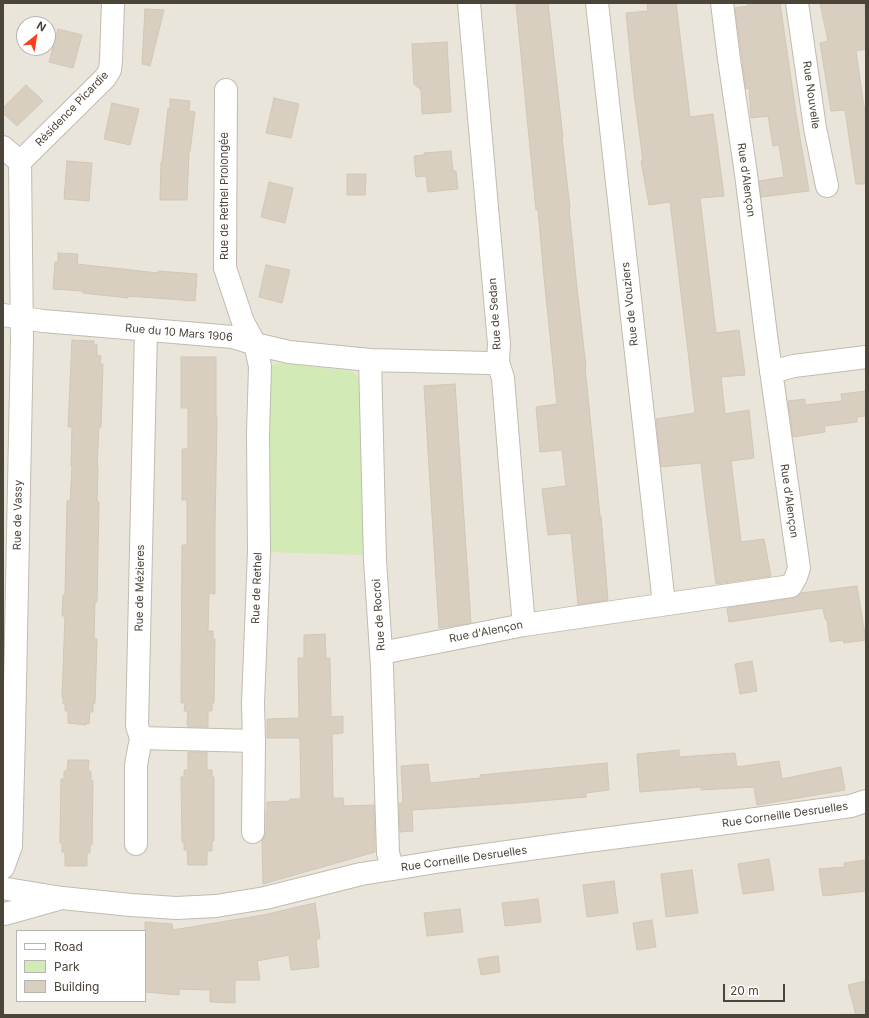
<!DOCTYPE html>
<html>
<head>
<meta charset="utf-8">
<style>
	body { margin:0 }
	#map { position:relative; width:869px; height:1018px; overflow:hidden; background:#f6f3ec; font-family:Inter,sans-serif }
	canvas { display:block }
	.frame { position:absolute; inset:0; border:4px solid #4b4439; pointer-events:none }
	.legend { position:absolute; left:16px; top:930px; width:130px; height:72px; box-sizing:border-box; background:#fff; border:1px solid #b7b4b0; margin:0; padding:5px 7px; list-style:none; font-size:12px; color:#4b4439 }
	.legend li { display:flex; align-items:center; gap:8px; height:20px }
	.legend b { width:20px; border:1px solid #b7b4b0 }
	.north { position:absolute; left:16px; top:16px; width:40px; height:40px; box-sizing:border-box; background:#fff; border:1px solid #b7b4b0; border-radius:50%; rotate:30deg; font-size:11px; font-weight:700; line-height:16px; text-align:center; color:#4b4439 }
	.north::after { content:''; display:block; margin:auto; width:14px; height:18px; background:#fc3f1d; clip-path:polygon(50% 0,100% 100%,50% 72%,0 100%) }
	.scale { position:absolute; left:723px; top:984px; width:62px; height:18px; box-sizing:border-box; border:2px solid #4b4439; border-top:0; padding-left:5px; font-size:12px; line-height:14px; white-space:nowrap; color:#4b4439; -webkit-text-stroke:3px #fff; paint-order:stroke }
</style>
</head>
<body>
<div id="map">
<canvas width="869" height="1018"></canvas>
<div class="frame"></div>
<ul class="legend">
<li><b style="height:5px;background:#fff"></b>Road</li>
<li><b style="height:11px;background:#d2eab5"></b>Park</li>
<li><b style="height:11px;background:#d8cfc1"></b>Building</li>
</ul>
<div class="north">N</div>
<div class="scale">20 m</div>
</div>
<script>
const ctx = document.querySelector('canvas').getContext('2d');
ctx.lineJoin = 'round';
function fill(path, color) {
  ctx.fillStyle = color;
  ctx.fill(path, 'evenodd');
}
function poly(rows) {
  const path = new Path2D();
  for (const r of rows) {
    path.moveTo(r[0], r[1]);
    for (let i = 2; i < r.length; i += 2) path.lineTo(r[i], r[i + 1]);
  }
  return path;
}
function stroke(path, color, width, dash) {
  ctx.strokeStyle = color;
  ctx.lineWidth = width;
  ctx.lineCap = dash ? 'butt' : 'round';
  ctx.setLineDash(dash || []);
  ctx.stroke(path);
}
function drawText(font, color, halo, rows, align = 'center') {
  ctx.font = font + ' Inter,sans-serif';
  ctx.lineWidth = 3;
  ctx.setLineDash([]);
  ctx.textBaseline = 'middle';
  ctx.strokeStyle = halo;
  ctx.fillStyle = color;
  for (const [text, x, y, turn = 0] of rows) {
    ctx.save();
    ctx.translate(x, y);
    ctx.rotate((+turn || 0) * Math.PI / 180);
    ctx.textAlign = isNaN(turn) ? turn : align;
    if (halo) ctx.strokeText(text, 0, 0);
    ctx.fillText(text, 0, 0);
    ctx.restore();
  }
}
const residential = poly([
	[3,3,866,3,866,1009,855,1011,787,1015,3,1015],
	[24,24,48,24,48,48,24,48],
	[17,931,145,931,145,1001,17,1001]
]);
const industrial = poly([
	[866,1009,866,1015,787,1015,855,1011]
]);
const green = poly([
	[278,363,352,371,363,382,365,555,265,552,269,367]
]);
const building = poly([
	[516,3,548,3,563,138,562,138,570,208,569,208,577,288,586,367,585,367,600,516,601,516,608,600,578,605,571,533,548,535,542,489,566,486,562,450,540,452,536,407,557,404,544,277,538,210,536,210,516,3],
	[647,3,676,3,690,117,713,114,724,196,700,198,716,333,739,330,745,375,721,377,725,414,749,410,754,458,731,461,737,509,741,542,764,539,771,576,716,584,705,499,701,463,661,467,656,419,695,413,688,351,670,202,649,205,641,161,643,161,634,93,626,13,648,11,647,3],
	[748,3,780,3,797,120,809,191,761,197,759,181,784,177,779,145,773,146,768,116,751,118,749,88,746,89,735,8,748,6,748,3],
	[820,3,864,3,866,12,866,49,856,51,864,107,866,106,866,184,856,184,845,110,831,111,820,43,828,41,820,3],
	[145,9,164,10,150,66,142,64,145,9],
	[58,29,82,35,73,68,49,62,58,29],
	[447,42,451,112,422,114,421,90,414,84,412,44,447,42],
	[26,85,43,101,17,126,3,113,3,108,26,85],
	[274,98,299,104,291,138,266,133,274,98],
	[170,99,190,101,189,111,195,112,190,151,189,151,187,200,160,200,161,162,162,162,168,108,170,109,170,99],
	[112,103,139,109,130,145,104,139,112,103],
	[451,151,453,171,456,171,458,189,428,192,426,176,416,177,414,156,424,155,424,153,451,151],
	[67,161,92,163,89,201,64,199,67,161],
	[347,174,366,174,365,195,347,195,347,174],
	[269,182,293,188,285,223,261,217,269,182],
	[58,253,78,254,77,264,158,273,158,271,197,274,195,301,128,296,128,298,83,293,83,291,53,289,55,262,58,262,58,253],
	[266,265,290,270,282,303,259,297,266,265],
	[72,340,94,341,94,344,97,345,97,355,101,356,100,364,103,364,101,427,99,427,97,466,98,466,97,501,99,502,97,602,95,602,94,639,97,639,95,703,93,704,93,712,90,712,89,724,86,723,86,725,68,723,68,711,65,711,65,704,63,704,63,697,62,697,65,616,62,616,63,595,65,595,67,501,70,501,72,466,71,466,72,427,68,427,72,340],
	[181,357,216,357,216,417,217,417,215,526,215,594,209,593,208,631,213,631,213,639,215,639,214,703,212,703,212,711,208,711,208,727,188,727,188,725,187,725,188,711,184,711,185,703,181,703,182,545,187,545,187,500,182,500,182,449,188,449,188,408,181,408,181,357],
	[455,384,471,623,439,628,424,386,455,384],
	[866,391,866,416,857,417,857,422,824,426,825,432,793,437,788,401,805,399,805,405,842,401,841,394,866,391],
	[857,586,866,640,844,643,843,640,830,642,827,620,825,619,823,608,729,622,727,608,793,598,798,596,801,593,857,586],
	[325,634,326,658,330,658,331,717,343,716,343,733,332,734,333,798,343,798,344,806,374,805,375,852,263,884,262,841,264,838,266,832,266,811,267,811,267,802,290,801,290,799,301,799,300,738,267,738,267,719,299,718,298,658,304,658,304,635,325,634],
	[752,661,757,691,740,694,735,664,752,661],
	[679,750,679,757,735,753,737,767,779,761,782,779,841,767,845,790,757,805,754,787,701,790,701,787,640,792,637,754,679,750],
	[188,752,207,752,207,770,212,770,212,777,214,777,214,841,212,841,212,851,207,851,207,865,188,865,187,850,184,850,184,842,182,842,181,777,184,777,184,770,188,770,188,752],
	[68,760,89,760,88,771,91,771,91,780,93,781,92,845,90,845,90,853,87,853,87,866,65,866,65,852,62,852,62,843,60,843,61,779,64,779,64,771,67,771,68,760],
	[607,763,609,790,586,793,586,797,517,803,412,810,413,831,400,832,399,803,403,803,401,766,428,764,430,783,480,778,480,775,607,763],
	[769,859,774,890,743,894,738,864,769,859],
	[866,860,866,891,823,896,819,869,845,867,844,863,866,860],
	[692,870,698,913,666,917,661,874,692,870],
	[614,881,618,913,587,917,583,885,614,881],
	[538,899,541,922,505,926,502,903,538,899],
	[315,903,320,938,316,940,319,967,291,970,289,955,257,961,260,980,235,980,235,1003,210,1002,210,990,179,989,179,995,145,992,145,922,172,924,173,930,263,915,315,903],
	[460,909,463,932,427,936,424,913,460,909],
	[652,920,656,947,637,950,633,923,652,920],
	[498,956,500,972,481,975,478,959,498,956],
	[866,981,866,1015,856,1015,848,985,866,981]
]);
const minor = poly([
	[469,3,499,344,498,362,503,378,513,502,524,625],
	[597,3,664,604],
	[797,3,815,128,827,186],
	[226,90,225,268,243,322,255,344,260,366,258,433,259,551,253,703,254,741,253,832],
	[3,147,20,162],
	[20,162,105,78,110,70,111,60,113,3],
	[3,315,43,321,233,337,255,344,289,352,370,360,488,363,498,362],
	[370,360,375,560,382,667,388,853,393,869],
	[771,372,794,366,866,357],
	[381,653,524,625,791,586,796,577,799,568,766,335,746,174,729,59,722,3],
	[141,738,254,741],
	[136,844,136,765,141,738,137,726,146,330],
	[3,868,11,846,14,734,22,338,20,162],
	[7,889,62,898,131,905,176,908,216,906,265,898,361,874,393,869,442,861,580,842,719,824,851,806,866,801],
	[5,914,55,900]
]);
const streetNames = [
	["Rue Nouvelle",811,95,82],
	["Résidence Picardie",72,109,-46],
	["Rue d'Alençon",746,180,82],
	["Rue de Rethel Prolongée",225,196,-90],
	["Rue de Vouziers",630,304,-96],
	["Rue de Sedan",495,314,-94],
	["Rue du 10 Mars 1906",179,333,5],
	["Rue d'Alençon",789,501,82],
	["Rue de Vassy",18,515,-89],
	["Rue de Mézieres",140,588,-89],
	["Rue de Rethel",257,588,-88],
	["Rue de Rocroi",379,615,-94],
	["Rue d'Alençon",486,632,-11],
	["Rue Corneille Desruelles",785,815,-8],
	["Rue Corneille Desruelles",464,859,-8]
];
fill(residential, '#eae5da');
fill(industrial, '#e6e2dd');
fill(green, '#d2eab5');
fill(building, '#d8cfc1');
stroke(building, '#d3c7b4', 1);
stroke(minor, '#c2bbae', 24);
stroke(minor, '#fff', 22);
drawText('11px', '#4b4439', '#fff', streetNames);
</script>
</body>
</html>
